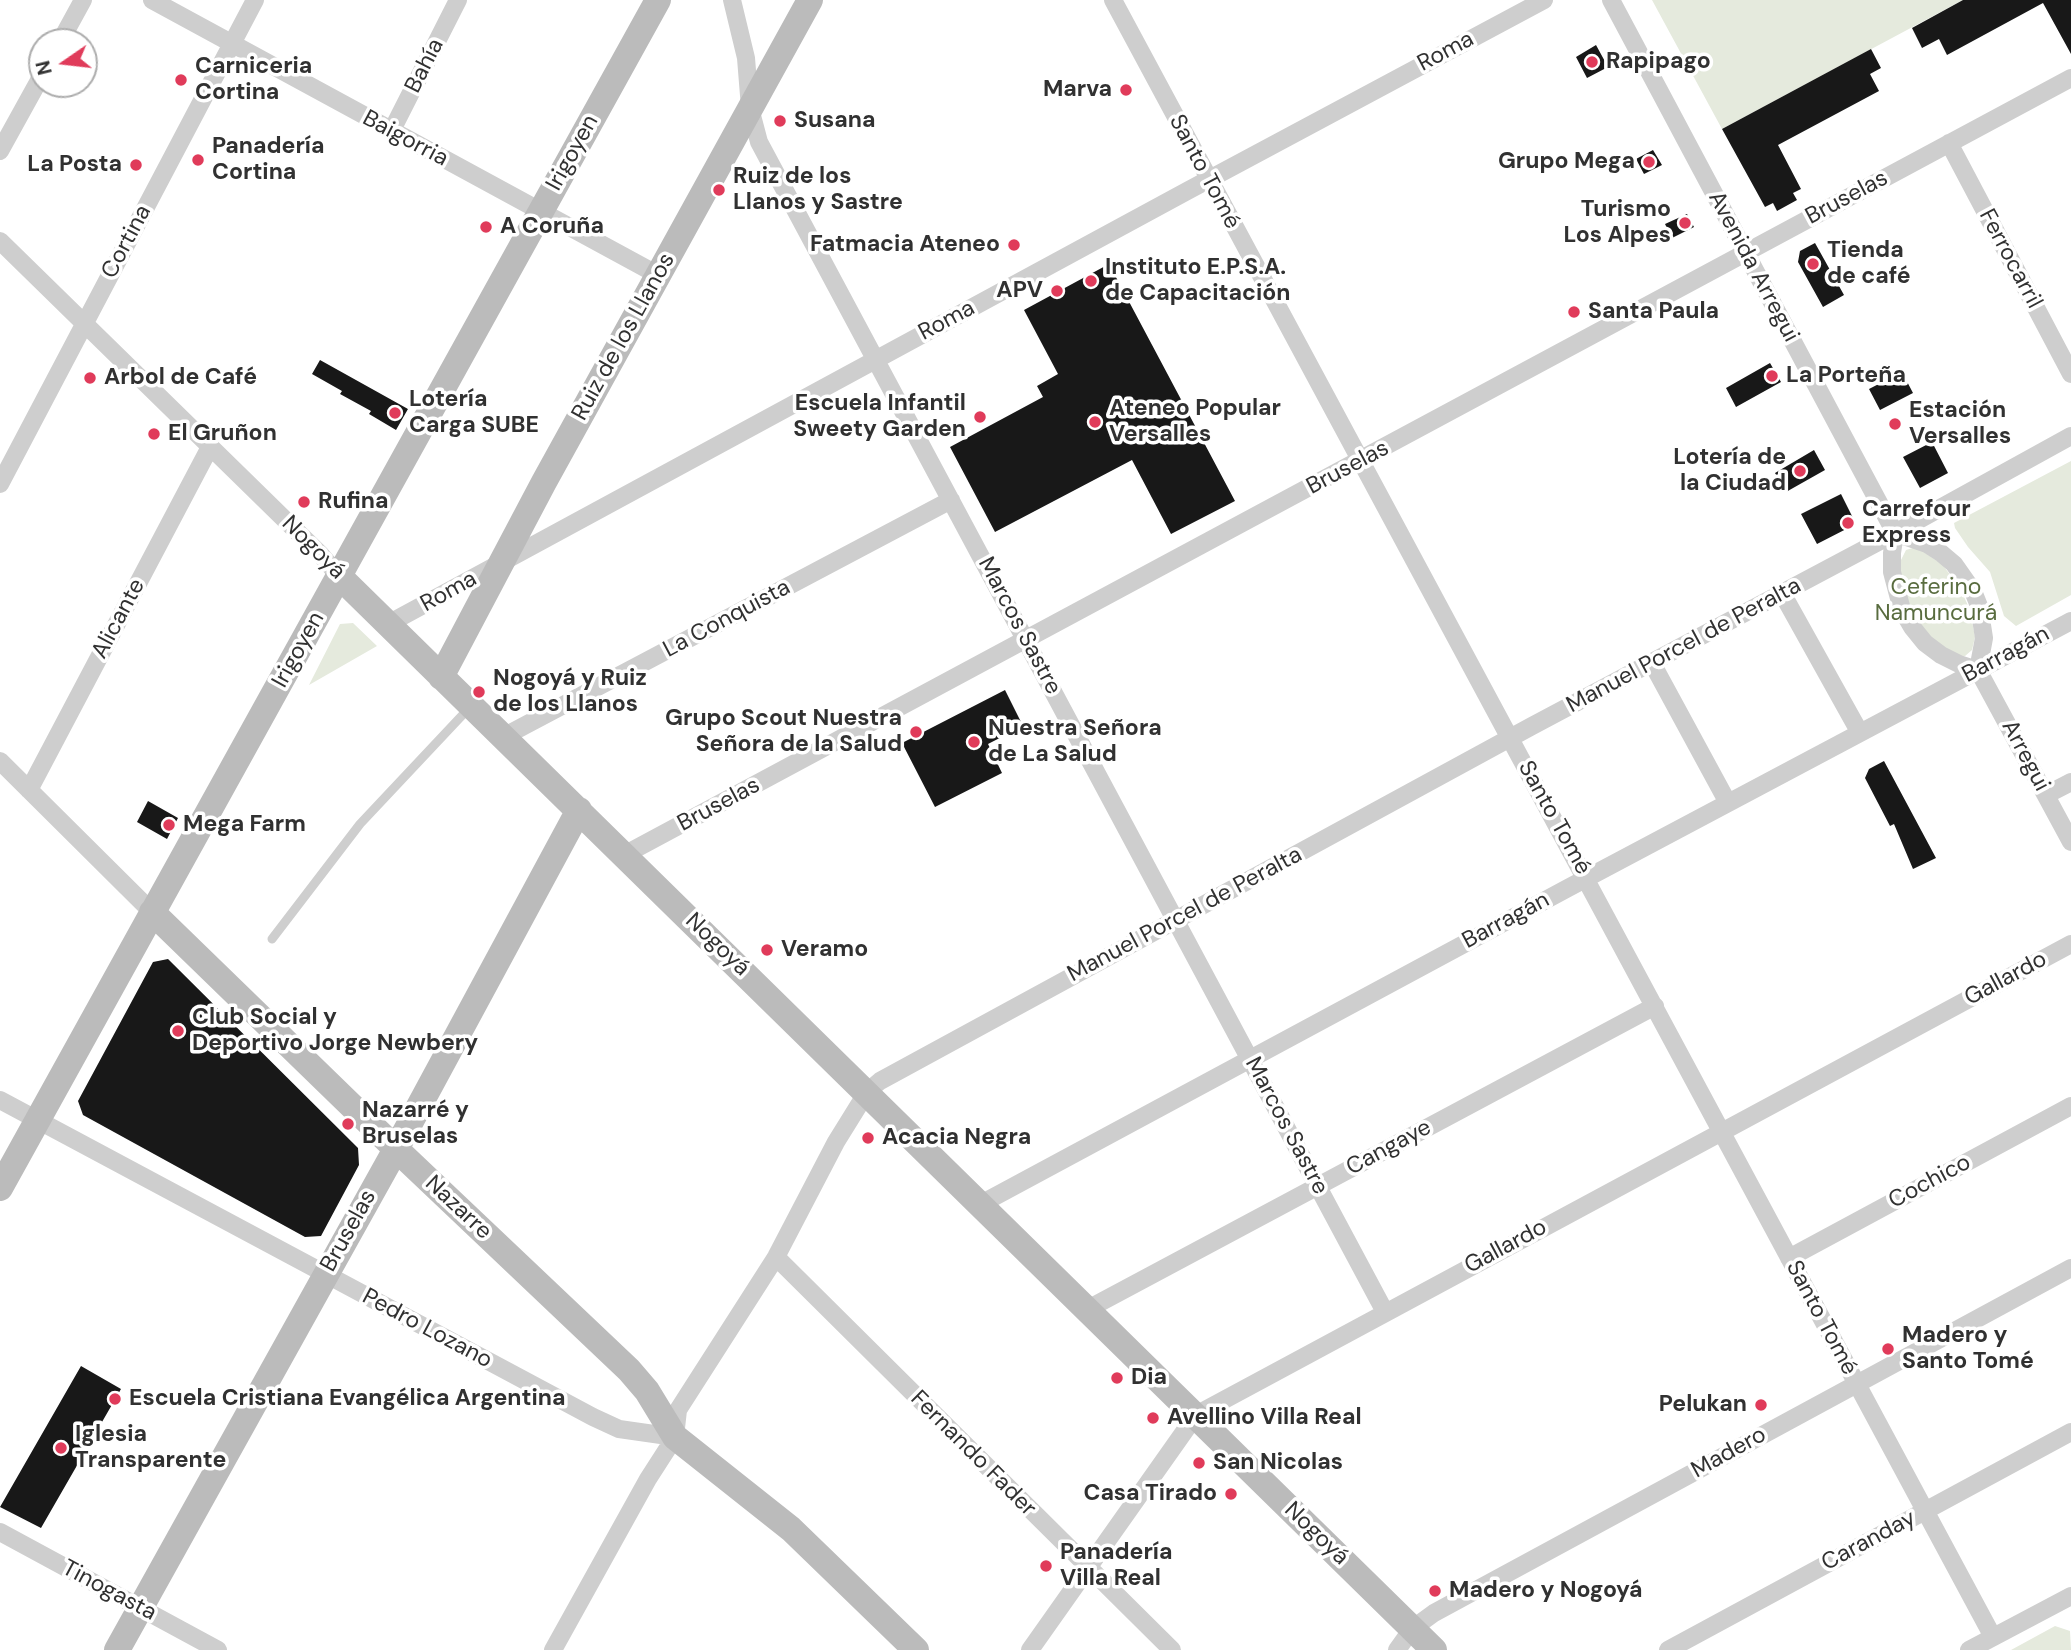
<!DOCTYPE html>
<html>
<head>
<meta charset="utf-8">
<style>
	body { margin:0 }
	#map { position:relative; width:2071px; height:1650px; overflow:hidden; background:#fff; font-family:"DM Sans",sans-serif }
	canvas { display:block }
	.north { position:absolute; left:28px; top:28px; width:70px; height:70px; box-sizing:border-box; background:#fff; border:2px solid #adadad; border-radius:50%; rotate:256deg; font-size:19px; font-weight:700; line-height:28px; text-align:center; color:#313131 }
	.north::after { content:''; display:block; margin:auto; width:24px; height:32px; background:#e03b5a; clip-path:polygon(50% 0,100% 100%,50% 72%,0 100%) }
</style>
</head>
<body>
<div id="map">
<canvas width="2071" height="1650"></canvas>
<div class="north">N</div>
</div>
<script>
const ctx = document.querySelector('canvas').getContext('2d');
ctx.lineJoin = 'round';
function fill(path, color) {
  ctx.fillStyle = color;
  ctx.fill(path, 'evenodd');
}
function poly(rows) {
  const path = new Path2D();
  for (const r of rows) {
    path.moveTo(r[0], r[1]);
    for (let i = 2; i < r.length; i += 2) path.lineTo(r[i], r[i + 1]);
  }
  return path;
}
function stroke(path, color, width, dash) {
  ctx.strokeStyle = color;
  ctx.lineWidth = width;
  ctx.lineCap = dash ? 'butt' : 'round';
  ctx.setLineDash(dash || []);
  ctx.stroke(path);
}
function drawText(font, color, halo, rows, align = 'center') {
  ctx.font = font + ' "DM Sans",sans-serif';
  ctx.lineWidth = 7;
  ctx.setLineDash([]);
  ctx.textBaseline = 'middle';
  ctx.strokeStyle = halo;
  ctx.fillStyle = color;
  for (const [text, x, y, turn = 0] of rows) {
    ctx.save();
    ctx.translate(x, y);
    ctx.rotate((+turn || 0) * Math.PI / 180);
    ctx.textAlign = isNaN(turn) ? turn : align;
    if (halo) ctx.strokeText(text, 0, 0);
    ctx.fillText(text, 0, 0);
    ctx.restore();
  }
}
const green = poly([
	[1652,0,1963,0,1722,129],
	[2071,461,2071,595,2016,626,2004,616,1990,572,1968,547,1955,528,1954,523],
	[1916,547,1942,564,1960,588,1970,610,1975,637,1972,650,1965,656,1957,657,1927,636,1909,607,1902,588,1900,562,1906,550],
	[353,623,377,646,309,685,340,624],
	[2055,1626,2070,1631,2071,1650,2011,1650]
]);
const building = poly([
	[1963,0,2071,0,2071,54,2043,3,1947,55,1939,39,1922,48,1912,28],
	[1596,45,1608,67,1587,78,1576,57],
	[1871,49,1881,68,1870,74,1879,91,1778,145,1801,189,1793,193,1797,200,1777,211,1773,203,1765,207,1722,129],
	[1653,150,1662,165,1644,174,1636,159],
	[1687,214,1694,227,1672,238,1665,224],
	[1815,243,1844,295,1823,307,1798,262,1800,251],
	[1109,264,1235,501,1171,534,1132,460,995,532,950,447,1043,397,1037,386,1058,374,1024,310],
	[320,360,408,409,396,430,369,414,371,411,340,394,342,391,312,374],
	[1770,363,1781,382,1736,407,1726,388],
	[1902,372,1913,393,1880,410,1869,389],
	[1932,442,1948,473,1920,488,1903,457],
	[1814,450,1825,470,1786,492,1775,473],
	[1841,494,1856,524,1817,544,1801,514],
	[1005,690,1023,726,988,744,1002,773,935,807,902,743],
	[1884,761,1936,858,1913,869,1894,824,1890,826,1865,778,1869,769],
	[148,801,178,818,167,839,137,822],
	[168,959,358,1148,359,1165,321,1236,305,1237,83,1115,78,1101,153,962],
	[81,1366,121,1389,41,1528,0,1507]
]);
const lane = poly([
	[272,939,360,824,470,707]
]);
const street = poly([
	[152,0,658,275],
	[732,0,746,58,750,108,759,142,1385,1312],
	[1113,0,1993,1637],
	[1611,0,1895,533,1892,553,1892,572,1902,610,1912,627,1925,643,1941,655,1959,664,1978,670],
	[60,42,83,0],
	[391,132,458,0],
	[1949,143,2071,374],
	[0,151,42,75],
	[0,241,320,554,340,577],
	[0,484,255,0],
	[1895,533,1927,544,1941,553,1954,564,1973,591,1979,606,1984,638,1978,670],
	[1782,593,1860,733],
	[388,624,1189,190,1544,0],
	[1652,663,1728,803],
	[1978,670,2071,842],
	[503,737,951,500],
	[0,761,152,912],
	[29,790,210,447],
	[2046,795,2071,782],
	[624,855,2071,78],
	[0,1100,593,1417,619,1429,675,1437],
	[979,1205,1568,888,2071,621],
	[776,1257,1172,1650],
	[1789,1258,2071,1106],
	[1086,1310,1655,1006],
	[0,1532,218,1650],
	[553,1650,648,1479,675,1437,678,1410,776,1257,836,1142,867,1092,880,1081,1532,726,1895,533,2071,436],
	[1030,1650,1196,1415,2071,944],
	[1397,1650,1412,1629,1434,1613,2071,1268],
	[1668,1650,2071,1432],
	[1969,1650,2071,1596]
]);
const secondary = poly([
	[340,577,1434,1650],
	[441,677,544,482,810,0],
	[152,912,396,1149,629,1370,647,1391,675,1437,791,1529,916,1650],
	[0,1188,658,0],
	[117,1650,396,1149,579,810]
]);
const markers = [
	[1592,62,7,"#e03b5a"],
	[181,80,7,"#e03b5a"],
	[1126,90,7,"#e03b5a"],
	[780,121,7,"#e03b5a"],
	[198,160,7,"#e03b5a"],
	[1649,162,7,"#e03b5a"],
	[136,165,7,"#e03b5a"],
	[719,190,7,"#e03b5a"],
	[1685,223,7,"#e03b5a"],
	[486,227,7,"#e03b5a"],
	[1014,245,7,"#e03b5a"],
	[1813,264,7,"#e03b5a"],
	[1091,281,7,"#e03b5a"],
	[1057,291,7,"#e03b5a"],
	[1574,312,7,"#e03b5a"],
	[1772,376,7,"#e03b5a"],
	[90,378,7,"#e03b5a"],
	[395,413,7,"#e03b5a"],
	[980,417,7,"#e03b5a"],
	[1095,422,7,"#e03b5a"],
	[1895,424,7,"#e03b5a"],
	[154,434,7,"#e03b5a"],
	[1800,471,7,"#e03b5a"],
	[304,502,7,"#e03b5a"],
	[1848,523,7,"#e03b5a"],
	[479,692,7,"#e03b5a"],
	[916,732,7,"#e03b5a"],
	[974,742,7,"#e03b5a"],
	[169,825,7,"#e03b5a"],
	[767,950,7,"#e03b5a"],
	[178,1031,7,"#e03b5a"],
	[348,1124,7,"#e03b5a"],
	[868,1138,7,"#e03b5a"],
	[1888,1349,7,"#e03b5a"],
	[1117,1378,7,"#e03b5a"],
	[115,1399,7,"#e03b5a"],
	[1761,1405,7,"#e03b5a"],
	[1153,1418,7,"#e03b5a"],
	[61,1448,7,"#e03b5a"],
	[1199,1463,7,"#e03b5a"],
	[1231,1494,7,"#e03b5a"],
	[1046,1566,7,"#e03b5a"],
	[1435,1591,7,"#e03b5a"]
];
const streetNames = [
	["Roma",1446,52,-28],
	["Bahía",425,66,-63],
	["Baigorria",405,139,28],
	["Irigoyen",573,153,-61],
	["Santo Tomé",1204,172,62],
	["Bruselas",1847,198,-28],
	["Cortina",127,242,-62],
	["Ferrocarril",2010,259,62],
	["Avenida Arregui",1753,267,62],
	["Roma",947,321,-28],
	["Ruiz de los Llanos",624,337,-61],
	["Bruselas",1348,468,-28],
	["Nogoyá",313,548,45],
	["Roma",449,592,-29],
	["Alicante",119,619,-62],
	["La Conquista",727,619,-28],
	["Marcos Sastre",1019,626,62],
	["Manuel Porcel de Peralta",1684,646,-28],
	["Irigoyen",299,650,-61],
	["Barragán",2006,655,-28],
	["Arregui",2025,756,62],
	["Bruselas",719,805,-28],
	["Santo Tomé",1554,818,61],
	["Manuel Porcel de Peralta",1185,915,-28],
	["Barragán",1506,921,-28],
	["Nogoyá",717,945,44],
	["Gallardo",2006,979,-28],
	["Marcos Sastre",1286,1126,62],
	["Cangaye",1389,1148,-28],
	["Cochico",1930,1182,-28],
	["Nazarre",458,1208,43],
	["Bruselas",349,1231,-61],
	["Gallardo",1506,1247,-28],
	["Santo Tomé",1821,1318,62],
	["Pedro Lozano",427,1329,28],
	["Madero",1729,1453,-29],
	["Fernando Fader",973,1454,45],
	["Nogoyá",1316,1534,44],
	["Caranday",1869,1541,-28],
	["Tinogasta",109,1591,28]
];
const poiNames = [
	["Rapipago",1606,62],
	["Carniceria",195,67],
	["Cortina",195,93],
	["Marva",1112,90,"right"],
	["Susana",794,121],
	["Panadería",212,147],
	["Cortina",212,173],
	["Grupo Mega",1635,162,"right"],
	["La Posta",122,165,"right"],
	["Ruiz de los",733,177],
	["Llanos y Sastre",733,203],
	["Turismo",1671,210,"right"],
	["Los Alpes",1671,236,"right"],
	["A Coruña",500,227],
	["Fatmacia Ateneo",1000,245,"right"],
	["Tienda",1827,251],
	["de café",1827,277],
	["Instituto E.P.S.A.",1105,268],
	["de Capacitación",1105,294],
	["APV",1043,291,"right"],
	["Santa Paula",1588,312],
	["La Porteña",1786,376],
	["Arbol de Café",104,378],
	["Lotería",409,400],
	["Carga SUBE",409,426],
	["Escuela Infantil",966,404,"right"],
	["Sweety Garden",966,430,"right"],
	["Ateneo Popular",1109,409],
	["Versalles",1109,435],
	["Estación",1909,411],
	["Versalles",1909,437],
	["El Gruñon",168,434],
	["Lotería de",1786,458,"right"],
	["la Ciudad",1786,484,"right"],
	["Rufina",318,502],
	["Carrefour",1862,510],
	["Express",1862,536],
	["Nogoyá y Ruiz",493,679],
	["de los Llanos",493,705],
	["Grupo Scout Nuestra",902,719,"right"],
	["Señora de la Salud",902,745,"right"],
	["Nuestra Señora",988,729],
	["de La Salud",988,755],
	["Mega Farm",183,825],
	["Veramo",781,950],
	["Club Social y",192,1018],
	["Deportivo Jorge Newbery",192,1044],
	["Nazarré y",362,1111],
	["Bruselas",362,1137],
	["Acacia Negra",882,1138],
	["Madero y",1902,1336],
	["Santo Tomé",1902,1362],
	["Dia",1131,1378],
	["Escuela Cristiana Evangélica Argentina",129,1399],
	["Pelukan",1747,1405,"right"],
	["Avellino Villa Real",1167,1418],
	["Iglesia",75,1435],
	["Transparente",75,1461],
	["San Nicolas",1213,1463],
	["Casa Tirado",1217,1494,"right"],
	["Panadería",1060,1553],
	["Villa Real",1060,1579],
	["Madero y Nogoyá",1449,1591]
];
const parkNames = [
	["Ceferino",1936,588],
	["Namuncurá",1936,614]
];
fill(green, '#e5eadd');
fill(building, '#181818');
stroke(lane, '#cecece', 9);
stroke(street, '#cecece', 18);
stroke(secondary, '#bbb', 26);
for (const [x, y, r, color] of markers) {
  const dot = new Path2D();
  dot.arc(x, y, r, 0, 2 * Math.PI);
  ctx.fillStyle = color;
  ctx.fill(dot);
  stroke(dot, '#fff', 2.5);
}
drawText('23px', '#313131', '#fff', streetNames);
drawText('bold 23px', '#313131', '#fff', poiNames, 'left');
drawText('23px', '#596c3f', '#fff', parkNames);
</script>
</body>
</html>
